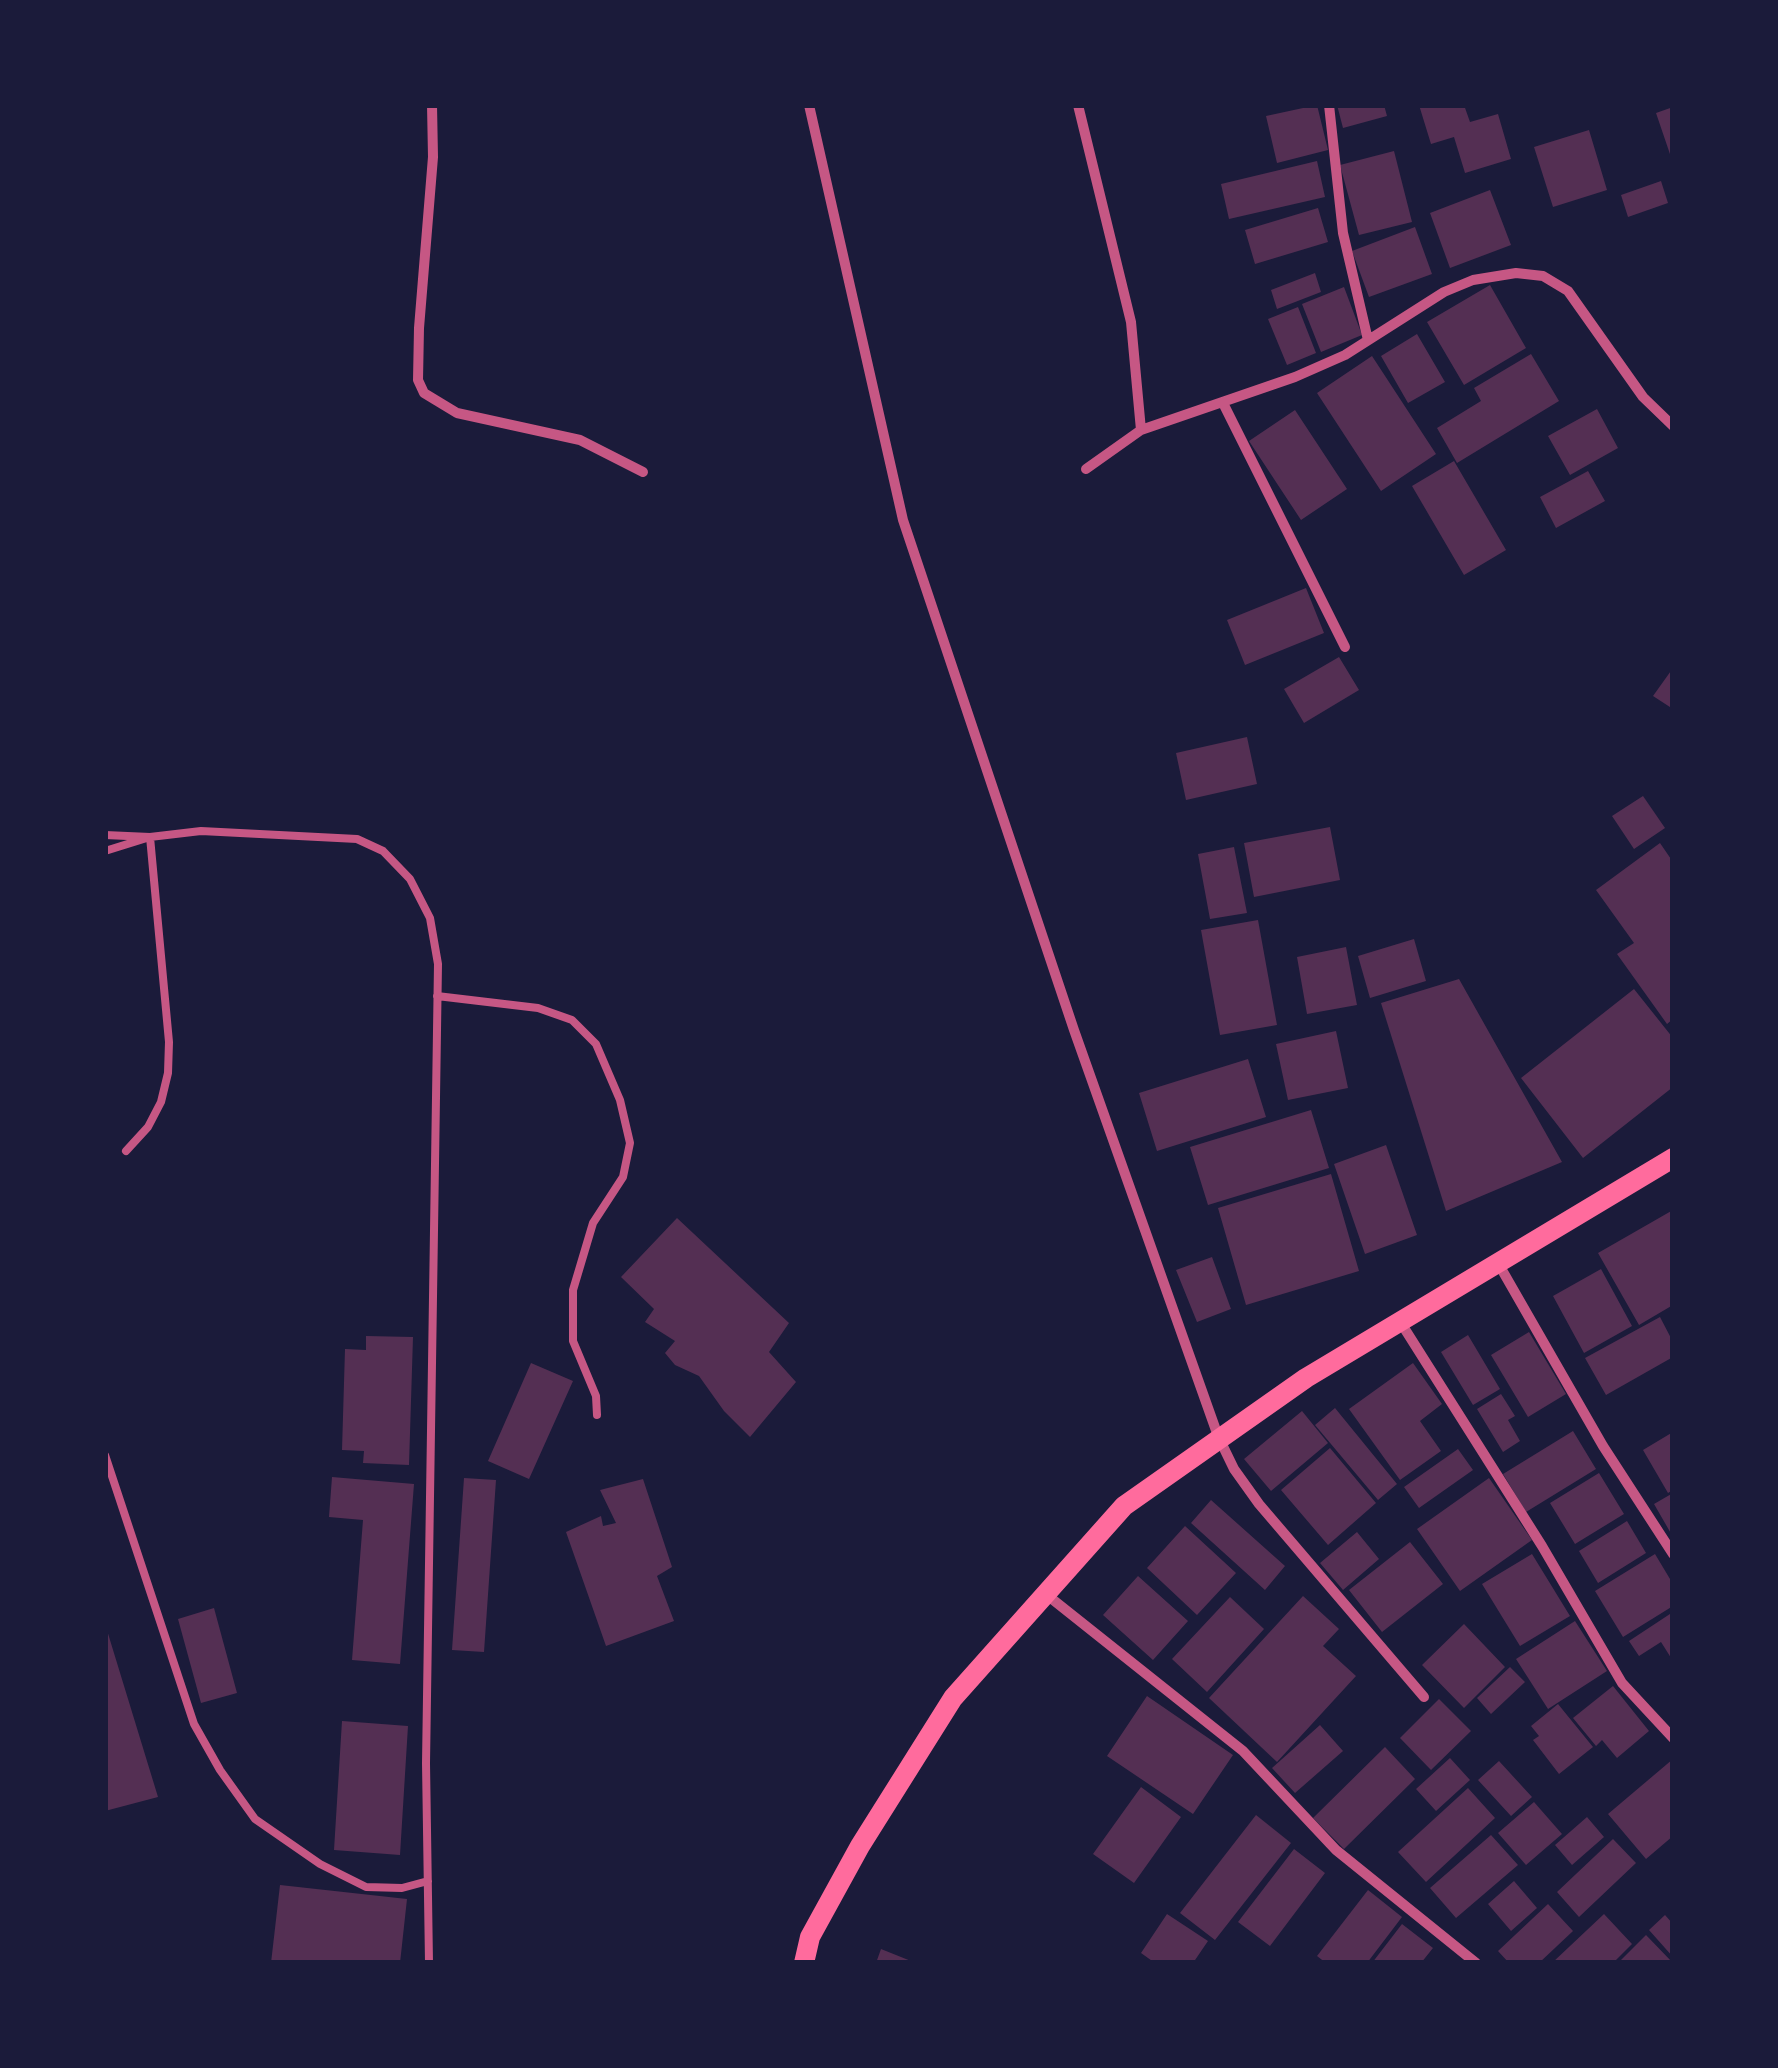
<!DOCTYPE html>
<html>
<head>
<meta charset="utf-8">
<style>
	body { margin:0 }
	#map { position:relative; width:1778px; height:2068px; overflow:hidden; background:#1b1b3a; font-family:"Space Grotesk",sans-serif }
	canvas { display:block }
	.frame { position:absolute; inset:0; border:108px solid #1b1b3a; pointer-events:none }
</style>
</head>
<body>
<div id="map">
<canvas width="1778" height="2068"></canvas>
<div class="frame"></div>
</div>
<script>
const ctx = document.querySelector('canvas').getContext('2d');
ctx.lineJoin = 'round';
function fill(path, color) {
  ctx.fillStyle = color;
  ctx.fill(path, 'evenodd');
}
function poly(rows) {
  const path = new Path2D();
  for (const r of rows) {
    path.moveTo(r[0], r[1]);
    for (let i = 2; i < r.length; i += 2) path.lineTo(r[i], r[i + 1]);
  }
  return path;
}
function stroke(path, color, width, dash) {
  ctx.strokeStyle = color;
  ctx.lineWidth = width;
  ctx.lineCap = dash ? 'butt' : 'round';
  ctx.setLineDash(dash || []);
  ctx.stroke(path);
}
const building = poly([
	[1317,105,1328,150,1277,163,1266,116],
	[1337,105,1384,105,1387,116,1343,128],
	[1419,105,1464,105,1470,122,1498,114,1511,159,1465,173,1454,137,1431,144],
	[1673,107,1673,160,1672,160,1656,113],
	[1589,130,1607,190,1553,207,1534,147],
	[1394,151,1412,222,1359,235,1340,165],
	[1317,161,1325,197,1229,219,1221,184],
	[1661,181,1668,203,1628,217,1621,195],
	[1490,190,1511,245,1450,268,1430,213],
	[1318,208,1328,242,1255,264,1245,230],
	[1415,227,1432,274,1369,297,1352,251],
	[1315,273,1321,292,1277,309,1271,290],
	[1490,285,1526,348,1464,385,1427,322],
	[1344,287,1362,335,1321,352,1302,304],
	[1298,307,1316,353,1287,365,1268,319],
	[1417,334,1445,382,1408,403,1381,356],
	[1531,354,1559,401,1457,463,1437,428,1481,401,1474,388],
	[1372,356,1436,454,1381,491,1317,393],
	[1597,409,1618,448,1570,475,1548,436],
	[1295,410,1347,489,1301,520,1249,441],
	[1454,461,1506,550,1464,575,1412,486],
	[1588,471,1605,501,1556,528,1540,497],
	[1306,588,1324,633,1245,665,1227,620],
	[1339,657,1359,690,1304,723,1284,689],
	[1673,668,1673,709,1653,696],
	[1247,737,1257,784,1186,800,1176,753],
	[1643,796,1665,828,1634,849,1612,816],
	[1330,827,1340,880,1254,897,1244,843],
	[1660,843,1673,862,1673,1019,1667,1024,1617,954,1634,943,1596,890],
	[1234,847,1247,913,1210,919,1198,854],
	[1258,920,1277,1025,1220,1035,1201,930],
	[1414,939,1426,981,1370,998,1358,956],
	[1346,947,1357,1005,1307,1014,1297,957],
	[1459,979,1562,1162,1446,1211,1381,1003],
	[1634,989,1673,1038,1673,1087,1583,1158,1521,1078],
	[1336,1031,1348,1088,1288,1100,1276,1044],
	[1248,1059,1266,1117,1157,1151,1139,1093],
	[1311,1110,1329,1168,1208,1205,1190,1147],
	[1386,1145,1417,1235,1365,1254,1334,1164],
	[1331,1174,1359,1271,1246,1305,1218,1208],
	[1673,1210,1673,1305,1639,1325,1598,1253],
	[677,1218,789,1323,769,1352,796,1382,750,1437,724,1411,699,1376,675,1365,665,1353,675,1341,645,1322,654,1309,621,1277],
	[1212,1257,1231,1309,1197,1322,1176,1270],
	[1601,1269,1632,1326,1584,1353,1553,1296],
	[1660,1317,1673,1342,1673,1357,1606,1395,1585,1358],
	[1529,1332,1566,1394,1528,1417,1491,1355],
	[1468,1335,1500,1389,1473,1405,1441,1352],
	[366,1336,413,1337,409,1465,363,1463,364,1451,342,1450,345,1349,366,1350],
	[531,1363,573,1381,529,1479,488,1461],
	[1413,1363,1442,1404,1420,1421,1441,1451,1400,1480,1349,1409],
	[1501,1394,1515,1416,1508,1420,1520,1441,1503,1452,1477,1409],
	[1335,1408,1397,1484,1378,1500,1315,1425],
	[1302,1411,1328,1443,1271,1491,1244,1459],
	[1573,1431,1596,1469,1526,1512,1503,1474],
	[1673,1432,1673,1490,1668,1493,1643,1450],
	[1330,1448,1376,1503,1328,1545,1281,1490],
	[1458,1449,1473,1470,1419,1508,1404,1487],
	[1599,1473,1624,1514,1575,1544,1550,1503],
	[332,1477,414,1484,400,1664,352,1660,363,1520,329,1517],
	[464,1478,496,1480,484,1652,452,1650],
	[1489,1478,1532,1540,1460,1591,1417,1529],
	[643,1479,672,1567,657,1576,674,1621,606,1646,566,1532,601,1516,603,1526,616,1523,600,1490],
	[1673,1493,1673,1537,1654,1504],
	[1211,1500,1285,1566,1265,1590,1191,1523],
	[1627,1521,1646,1553,1598,1583,1579,1551],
	[1185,1526,1236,1573,1197,1615,1147,1568],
	[1357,1532,1379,1559,1343,1590,1320,1563],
	[1410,1542,1443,1584,1382,1632,1349,1590],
	[1532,1554,1570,1616,1520,1646,1482,1584],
	[1655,1554,1673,1584,1673,1606,1623,1637,1595,1591],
	[1138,1576,1188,1621,1153,1660,1103,1615],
	[1303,1596,1339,1629,1323,1646,1356,1676,1277,1762,1209,1698],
	[1230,1597,1264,1629,1207,1692,1172,1659],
	[214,1608,237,1693,201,1703,178,1619],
	[1673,1612,1673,1661,1661,1642,1639,1656,1629,1641],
	[1575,1621,1607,1671,1548,1709,1516,1659],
	[1464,1624,1505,1667,1464,1708,1422,1665],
	[106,1627,158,1797,105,1811,105,1628],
	[1510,1667,1525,1682,1491,1714,1477,1698],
	[1613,1686,1649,1731,1617,1758,1602,1740,1596,1746,1573,1718],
	[1147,1696,1233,1755,1193,1814,1107,1756],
	[1439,1699,1471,1731,1431,1770,1400,1738],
	[1558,1704,1593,1747,1559,1774,1533,1740,1539,1736,1531,1726],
	[342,1721,408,1726,400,1855,334,1850],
	[1320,1725,1343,1751,1295,1793,1272,1768],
	[1385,1747,1415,1779,1344,1849,1313,1818],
	[1450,1758,1470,1780,1436,1811,1416,1789],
	[1673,1759,1673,1836,1646,1859,1608,1814],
	[1499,1761,1532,1797,1511,1816,1478,1780],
	[1141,1787,1181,1817,1134,1883,1093,1854],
	[1468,1788,1495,1818,1426,1882,1398,1852],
	[1534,1802,1562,1834,1526,1865,1498,1833],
	[1256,1815,1291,1843,1215,1940,1180,1913],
	[1587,1817,1604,1837,1572,1865,1555,1845],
	[1491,1835,1518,1865,1456,1918,1430,1888],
	[1613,1839,1636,1863,1579,1917,1557,1892],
	[1294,1849,1325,1873,1270,1946,1238,1922],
	[1514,1881,1537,1908,1511,1931,1488,1904],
	[280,1885,407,1899,400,1963,271,1963],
	[1368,1890,1402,1917,1367,1963,1326,1963,1317,1956],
	[1548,1904,1573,1931,1539,1963,1509,1963,1498,1951],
	[1167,1914,1208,1941,1193,1963,1155,1963,1141,1953],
	[1604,1914,1632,1944,1613,1963,1552,1963],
	[1665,1915,1673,1924,1673,1957,1649,1930],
	[1402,1924,1433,1948,1421,1963,1372,1963],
	[1646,1935,1673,1963,1618,1963],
	[881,1949,916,1963,876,1963]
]);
const service = poly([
	[105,835,150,837,169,1042,168,1073,161,1102,148,1127,126,1151],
	[105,851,150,837,201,831,357,839,383,851,410,879,430,918,438,964,426,1763,429,1963],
	[437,996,538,1008,572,1020,596,1044,620,1100,630,1143,623,1177,593,1223,573,1290,573,1341,596,1396,597,1415],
	[105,1455,194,1724,220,1770,255,1819,320,1864,366,1887,402,1888,428,1881]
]);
const minor = poly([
	[432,105,433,157,419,328,418,380,424,393,457,413,580,440,643,472],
	[809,105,903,520,1074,1030,1218,1436,1234,1469,1259,1504,1424,1697],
	[1078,105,1131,322,1141,430],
	[1329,105,1343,233,1368,340],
	[1224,405,1345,647],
	[1086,469,1141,430,1295,377,1345,355,1444,292,1473,280,1516,273,1543,276,1568,291,1643,397,1673,426],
	[1498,1263,1603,1446,1673,1554],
	[1401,1323,1542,1546,1622,1683,1673,1738],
	[1047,1595,1243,1751,1336,1850,1476,1963]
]);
const secondary = poly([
	[804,1963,810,1937,860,1846,953,1698,1124,1506,1306,1378,1673,1158]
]);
fill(building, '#542f53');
stroke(service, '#c65784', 8);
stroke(minor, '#c65784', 10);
stroke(secondary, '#ff6b9d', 20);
</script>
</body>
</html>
